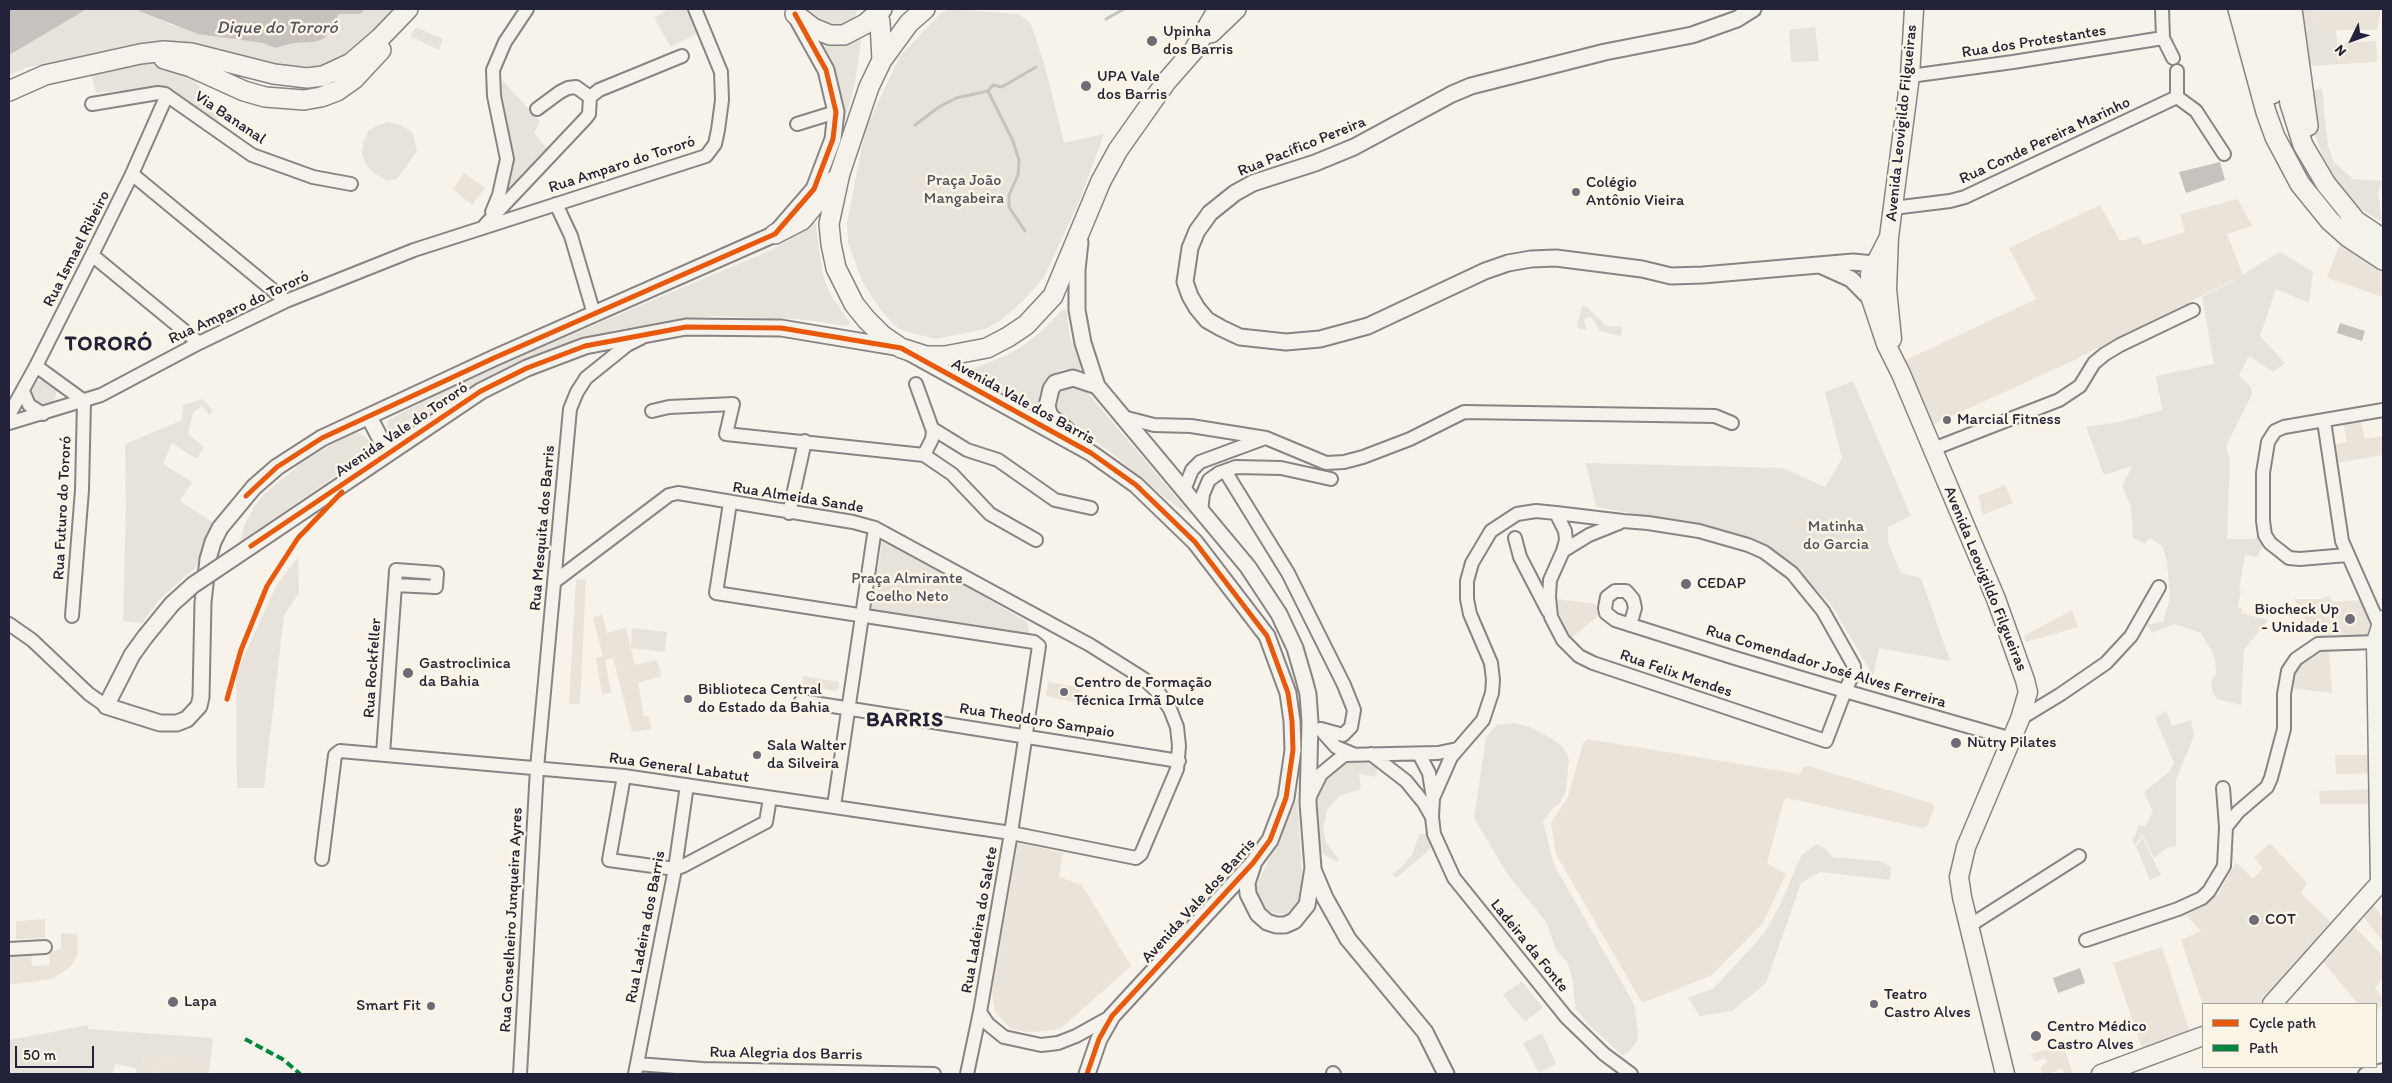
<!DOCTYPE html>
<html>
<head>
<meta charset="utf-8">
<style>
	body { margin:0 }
	#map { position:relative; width:2392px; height:1083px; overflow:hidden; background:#f7f3ea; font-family:Itim,sans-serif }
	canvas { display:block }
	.frame { position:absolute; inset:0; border:10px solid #22223b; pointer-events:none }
	.legend { position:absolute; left:2202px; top:1003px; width:175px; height:65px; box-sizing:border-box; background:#fcf5e5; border:1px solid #a5a1a1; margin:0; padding:6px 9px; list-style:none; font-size:15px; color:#22223b }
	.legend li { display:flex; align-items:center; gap:10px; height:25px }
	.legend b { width:25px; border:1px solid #a5a1a1 }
	.north { position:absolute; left:2327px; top:15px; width:50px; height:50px; -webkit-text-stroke:4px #fcf5e5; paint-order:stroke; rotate:228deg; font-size:14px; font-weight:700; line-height:20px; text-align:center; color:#22223b }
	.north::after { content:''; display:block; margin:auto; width:18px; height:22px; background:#22223b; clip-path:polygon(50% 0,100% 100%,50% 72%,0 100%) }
	.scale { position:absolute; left:15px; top:1046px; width:79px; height:22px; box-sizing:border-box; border:2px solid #22223b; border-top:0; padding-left:6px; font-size:15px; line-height:18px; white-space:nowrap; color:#22223b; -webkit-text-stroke:4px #fcf5e5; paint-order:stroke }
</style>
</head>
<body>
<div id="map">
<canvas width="2392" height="1083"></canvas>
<div class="frame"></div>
<ul class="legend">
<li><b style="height:6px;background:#e8590c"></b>Cycle path</li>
<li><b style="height:6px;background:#00873e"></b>Path</li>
</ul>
<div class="north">N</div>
<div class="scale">50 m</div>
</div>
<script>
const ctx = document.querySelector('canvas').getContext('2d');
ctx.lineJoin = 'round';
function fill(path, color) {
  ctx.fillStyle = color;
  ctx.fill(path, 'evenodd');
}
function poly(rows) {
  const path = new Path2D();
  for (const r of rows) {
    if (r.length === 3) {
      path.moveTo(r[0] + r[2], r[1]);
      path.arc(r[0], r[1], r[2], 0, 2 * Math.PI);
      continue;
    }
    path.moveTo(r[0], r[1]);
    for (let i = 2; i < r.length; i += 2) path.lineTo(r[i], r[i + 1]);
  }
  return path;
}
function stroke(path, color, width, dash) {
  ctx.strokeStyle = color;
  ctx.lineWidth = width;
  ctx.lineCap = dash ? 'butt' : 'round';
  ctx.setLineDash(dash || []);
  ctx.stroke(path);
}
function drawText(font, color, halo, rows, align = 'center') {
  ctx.font = font + ' Itim,sans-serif';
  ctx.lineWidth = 5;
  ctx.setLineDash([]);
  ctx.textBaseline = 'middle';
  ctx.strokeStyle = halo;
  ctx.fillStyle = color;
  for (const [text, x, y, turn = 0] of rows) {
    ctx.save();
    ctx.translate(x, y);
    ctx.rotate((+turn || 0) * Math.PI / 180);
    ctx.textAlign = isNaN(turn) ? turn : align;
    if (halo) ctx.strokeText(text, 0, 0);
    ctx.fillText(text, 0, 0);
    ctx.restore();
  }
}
const built = poly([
	[2309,9,2381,9,2377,30,2336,30,2314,27],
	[2376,41,2377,62,2344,64,2343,52,2339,52,2337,43],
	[464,173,485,188,472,205,453,189],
	[2238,199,2252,226,2227,234,2243,275,2066,364,1932,425,1906,360,2036,299,2009,248,2100,205,2120,241,2139,236,2143,245,2185,232,2180,214],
	[2339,246,2363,248,2383,269,2383,297,2327,278],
	[2359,415,2365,439,2383,436,2383,455,2330,464,2328,446,2347,442,2342,418],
	[2005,485,2013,503,1983,515,1978,496],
	[576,579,586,580,580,704,569,704],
	[2330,596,2333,602,2366,600,2378,627,2375,641,2317,642,2294,599,2319,599],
	[1556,599,1596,604,1598,616,1571,638,1559,614],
	[2072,610,2078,627,2026,642,2024,636],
	[602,614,607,633,626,628,635,665,657,660,661,676,638,683,644,716,649,716,651,729,632,732,613,658,605,660,611,693,602,694,596,658,603,656,593,618],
	[2329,645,2332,693,2289,688,2300,662],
	[803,676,839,682,839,688,835,691,802,685],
	[1048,682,1082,688,1079,703,1046,696],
	[1587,739,1800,774,1804,767,1808,766,1931,803,1934,808,1928,825,1922,828,1787,798,1784,800,1767,863,1786,874,1763,923,1712,975,1642,1003,1556,854,1551,823,1568,797,1583,743],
	[2335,755,2374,755,2375,773,2336,774],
	[2375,789,2375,804,2320,804,2319,791],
	[1018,843,1063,853,1059,877,1082,885,1131,966,1060,1029,1048,1031,1026,1032,1010,1028,995,1012,992,992],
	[2270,843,2307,883,2301,893,2335,926,2264,1004,2203,1005,2181,940,2201,931,2186,915,2204,906,2219,893,2236,862,2253,879,2263,868,2254,857],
	[2370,901,2383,917,2383,941,2360,913],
	[45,919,45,938,16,939,16,921],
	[2351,923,2383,956,2383,977,2375,988,2383,1000,2383,1005,2376,1011,2376,1004,2358,1004,2320,958],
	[61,933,77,934,78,954,71,966,52,979,9,985,9,952,31,951,32,966,50,965,49,952,61,949],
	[2162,947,2191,1035,2144,1054,2113,963],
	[2063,1045,2073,1074,2065,1074,2061,1068,2049,1074,2042,1074,2041,1067,2047,1062,2044,1058,2038,1061,2034,1061,2031,1054],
	[143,1053,210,1063,209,1074,163,1074,141,1069]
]);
const green = poly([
	[87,9,134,9,151,14,171,25,233,39,263,43,275,48,294,43,314,42,332,27,339,14,359,14,365,9,394,9,371,34,346,55,315,68,299,70,145,45,29,67,9,75,9,55],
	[668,9,689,9,700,32,671,47,654,18],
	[806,9,856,9,857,13,853,21,833,30,812,19],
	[950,9,1019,14,1031,24,1045,67,1064,143,1104,134,1079,202,1044,277,1022,302,1000,321,985,329,936,339,901,330,892,323,880,309,862,281,848,243,847,223,865,130,900,56,941,13],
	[2297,9,2309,9,2314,27,2336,30,2338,52,2343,52,2344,64,2305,66],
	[416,27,443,39,439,50,410,36],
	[1815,27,1819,61,1791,62,1789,30],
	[862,34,855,83,845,120,836,76,822,44,842,46,853,42],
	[154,62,177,66,199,86,226,133,164,91,139,89,96,93,91,73],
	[501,79,540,121,534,133,548,150,511,189,507,184,511,174,513,157,496,84],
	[2322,89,2328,146,2334,162,2353,179,2383,181,2378,191,2382,222,2359,208,2346,194,2337,184,2322,154,2310,121,2309,90],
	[389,122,401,125,412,132,417,151,397,179,387,181,374,173,366,165,362,154,363,143,368,131,376,126],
	[812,219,815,221,823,275,831,296,850,322,848,326,799,319,712,316,615,330,550,351,473,388,402,434,395,435,390,433,387,427,388,420,469,378,769,251,784,243],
	[2280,252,2313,272,2309,303,2276,289,2260,336,2285,363,2273,372,2249,356,2239,375,2251,387,2252,394,2226,446,2230,460,2227,539,2255,539,2263,528,2267,539,2257,557,2245,555,2239,590,2241,591,2238,607,2242,609,2241,613,2268,620,2244,650,2241,705,2217,699,2213,693,2211,681,2216,674,2215,657,2201,633,2174,624,2153,633,2146,625,2163,622,2170,598,2167,562,2163,547,2150,538,2145,544,2133,538,2131,507,2122,486,2132,466,2104,475,2086,427,2119,422,2162,410,2156,376,2214,364,2202,297,2229,283],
	[1582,306,1587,307,1606,326,1622,327,1621,336,1600,331,1591,317,1585,318,1584,322,1587,329,1581,330,1577,327],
	[1063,309,1067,312,1069,334,1081,368,1079,371,1063,369,1050,376,1039,394,1041,413,1038,416,958,373,958,370,974,368,1005,356,1021,347,1043,330],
	[43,393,13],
	[1853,381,1911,516,1888,527,1888,542,1901,573,1921,578,1950,661,1879,648,1873,676,1831,604,1775,550,1712,527,1596,507,1586,463,1783,468,1825,487,1842,459,1825,392],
	[1073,386,1086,391,1192,516,1168,500,1108,450,1060,417,1056,410,1060,392],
	[203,399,213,411,209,415,202,406,193,413,188,434,204,447,197,459,172,443,163,464,192,482,180,501,214,523,196,567,159,600,142,623,123,621,126,505,125,444,182,420,183,405],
	[356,431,368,439,371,447,369,453,240,542,244,526,255,505,266,492,307,459],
	[883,537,1027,622,1030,638,870,616],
	[298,557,299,593,284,615,264,788,237,788,236,674,276,586],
	[632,628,667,632,665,652,631,648],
	[2166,711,2172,726,2191,720,2194,736,2176,780,2176,846,2167,848,2154,858,2142,834,2135,846,2132,839,2136,834,2138,826,2145,826,2153,812,2144,792,2169,772,2174,763,2155,718],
	[1514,723,1530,727,1551,738,1563,747,1569,759,1566,790,1560,803,1552,809,1543,821,1554,865,1634,1004,1638,1033,1637,1041,1628,1053,1622,1055,1588,1024,1575,1008,1573,980,1567,962,1556,950,1547,923,1508,875,1474,818,1486,737,1497,725],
	[1348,758,1380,761,1375,777,1359,774,1361,789,1339,796,1327,810,1323,829,1326,842,1339,860,1338,862,1323,854,1318,831,1316,796,1322,781],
	[1297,799,1303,884,1301,901,1294,909,1286,913,1278,914,1270,912,1262,905,1258,897,1256,887],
	[1419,834,1430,834,1431,847,1426,853,1396,878,1392,874,1402,867,1413,853],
	[2142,837,2161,875,2150,880,2136,847],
	[1816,844,1825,848,1832,857,1880,861,1891,867,1890,880,1820,872,1801,883,1766,983,1732,1011,1700,1016,1688,998,1714,988,1751,948,1766,930,1780,905,1801,856],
	[1522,981,1543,1008,1525,1022,1503,995],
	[88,1025,88,1029,213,1038,210,1063,143,1053,142,1069,163,1074,136,1074,136,1068,115,1064,113,1074,9,1074,9,1040],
	[1542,1033,1556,1064,1539,1073,1523,1043]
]);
const water = poly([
	[9,9,87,9,9,55],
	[134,9,365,9,360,14,339,14,329,33,323,39,314,42,294,43,275,48,263,43,198,34],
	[2220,162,2225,180,2186,193,2179,172],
	[2340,323,2365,331,2362,341,2337,333],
	[2080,968,2085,983,2058,993,2053,978]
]);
const stream = poly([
	[1106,19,1124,9],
	[988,91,993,85,1002,87,1036,67],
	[915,125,939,107,956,98,988,91,1013,141,1019,160,1018,175,1009,195,1009,207,1025,231],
	[2321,193,2343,220]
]);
const minor = poly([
	[2162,9,2163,38,2173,58],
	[2177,71,2177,97,2196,111,2224,154],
	[1910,76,2013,62,2163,38],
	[92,104,158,93,165,94,252,155,313,177,351,184],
	[537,109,560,92,568,88,576,87,590,97],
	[797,124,836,112],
	[132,174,286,301],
	[556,204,571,236,594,314],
	[1893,208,1950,201,1965,197,2177,97],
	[492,212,499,195,507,159,494,96,493,70,505,42,527,9],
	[485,225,586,118,589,114,590,97,599,90,682,56],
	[92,255,199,343],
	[36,366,84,401],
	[916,384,933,431,932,439,924,455],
	[23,391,29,405,43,414],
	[652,411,669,407,733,404,726,434,924,455,952,474,990,514,1036,540],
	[9,415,36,366,92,255,132,174,167,95],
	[1123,417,1154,425,1191,426,1266,438,1326,463,1344,462,1363,457,1410,439,1464,412,1715,416,1732,423],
	[2324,421,2342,541,2380,627],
	[9,423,101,395,199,343,286,301,414,250,706,156,715,144,718,130,722,100,721,72,695,9],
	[933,429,967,450,998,460,1055,500,1091,508],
	[1933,449,2059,400,2080,386,2094,363,2105,354,2120,345,2193,310],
	[1225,471,1288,573,1344,685,1354,710,1351,727,1343,735,1321,729],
	[1184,490,1192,470,1200,462,1265,438],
	[730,503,716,593,1034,642,1039,646,1011,833,980,1012,967,1074],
	[1201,512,1203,494,1209,480,1219,473,1236,467,1281,468,1331,479],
	[789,513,805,441],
	[1515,538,1520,557,1548,611],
	[1563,551,1589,535,1619,523],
	[2347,555,2300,559,2289,558,2270,543,2265,535,2263,521,2263,473,2268,442,2275,431,2284,427,2383,410],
	[72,616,82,490,84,401],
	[9,624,32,640,89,694,106,706],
	[1630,625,1635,608,1633,599,1626,591,1615,591,1607,597,1605,608,1606,613,1615,620,1735,658,1845,691,2012,739],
	[801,701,1179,761],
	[2020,719,2061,694,2106,663,2131,636,2159,587],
	[1320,729,1336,747,1353,754],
	[383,754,395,585,436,587,437,573,396,570,395,585],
	[1371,754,1406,781,1424,803,1432,817],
	[1419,754,1429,773,1433,798,1432,817,1434,834,1454,878,1566,1017,1604,1054,1631,1074],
	[624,776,609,860,675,869,683,866,766,822,770,798],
	[2223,788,2226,827],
	[1309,798,1321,774,1344,755,1438,753,1457,749],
	[1433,798,1451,757,1483,720,1492,693,1493,680,1491,663,1470,614,1467,599,1467,581,1472,563,1491,531,1517,514,1536,511,1556,513,1623,521,1648,523,1699,531,1748,545,1764,552,1792,573,1823,611,1854,666,1854,672,1845,691,1826,741,1593,663,1579,656,1563,640,1551,617,1549,597,1550,580,1563,551,1566,540,1565,531,1556,513],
	[834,806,875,528],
	[322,859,335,755,340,751,624,776,1011,833,1136,858,1141,854,1177,769,1179,746,1177,727,1170,709,1159,693,1144,679,1090,645,875,528,853,522,678,493,669,495,554,582],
	[1969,926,2079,856],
	[2086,940,2178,909,2202,898,2209,891,2224,866,2226,827,2238,812,2267,787,2271,778,2284,729,2284,694,2288,671,2296,659,2318,644,2376,642],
	[9,949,45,947],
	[980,1012,988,1024,1004,1037,1041,1045,1058,1043,1076,1036,1112,1016],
	[637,1064,703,1069,934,1074],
	[1333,1073,1334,1074],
	[520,1074,537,768,570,409,577,392,586,378,627,345,641,338],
	[635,1074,675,869,687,785],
	[2365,1074,2383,1070]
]);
const tertiary = poly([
	[1753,9,1737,19,1692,35,1605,52,1471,86,1452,94,1354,147,1315,163,1253,183,1235,193,1210,213,1197,231,1190,248,1185,282,1190,296,1197,308,1207,320,1221,328,1240,337,1286,342,1320,339,1368,326,1485,271,1508,263,1531,259,1556,258,1642,269,1671,276,1703,275,1853,262,1874,264,1884,269],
	[1080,242,1077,270,1077,310,1083,343,1097,386,1248,567,1279,614,1295,648,1304,679,1308,694,1310,722,1308,803,1313,868,1307,905,1294,921,1285,925,1276,925,1267,922,1258,914,1248,894,1247,883,1253,865],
	[1822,266,1851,279,1871,299],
	[369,417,388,453],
	[1067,430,1050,416,1047,406,1051,389,1055,383,1073,378,1097,386],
	[251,546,481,391,527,368,585,346,686,327,781,328,901,348,1091,453,1136,485,1195,542,1267,636,1288,693,1292,721,1293,750,1286,798,1270,840,1253,863,1112,1016,1099,1039,1087,1074],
	[145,637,132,655,106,706,160,723,177,723,187,719,199,706,201,697,203,602,208,559,213,542,220,528,254,487,277,467,322,438,494,358,775,234,814,189,833,139,836,112,826,70,797,18],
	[1314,872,1325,898,1348,939,1425,1032,1446,1074]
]);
const secondary = poly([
	[1889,237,1870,274,1871,299,1886,344,1901,374,1996,599,2025,680,2028,692,2020,719,1966,847,1959,877,1962,897,2005,1074],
	[1892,339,1887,289,1889,237,1910,76,1914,9],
	[2272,1004,2380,883,2376,642,2383,620],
	[2101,1074,2203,1036]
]);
const primary = poly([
	[876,9,880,22,882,60],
	[925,9,909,23,882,60,869,87,840,173,829,224,831,244,836,268,854,304,866,319,882,335,901,348,926,356,945,356,987,348,1008,337,1026,325,1053,296,1101,181,1118,150,1166,82,1194,50,1218,9],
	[2238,9,2266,112,2275,137,2300,184,2330,221,2348,237,2383,260],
	[2257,9,2272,94],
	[2276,9,2290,104,2303,145,2326,184,2356,221,2383,239],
	[2292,9,2308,126],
	[795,14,813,28,830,35,844,35,865,24,882,9],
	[1211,33,1236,9],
	[164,59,191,67,244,91,265,97,304,100,321,97,337,91,354,79,381,50],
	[9,91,45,75,140,54,164,51,191,53,274,74,307,78,323,76,351,63,380,38,408,9],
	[775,234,802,220,835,180]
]);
const tertiaryBridge = poly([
	[145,637,172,604,193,585,251,546]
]);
const quiet = poly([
	[245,1039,284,1060,300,1074]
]);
const cycleway = poly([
	[246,496,277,467,322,438,494,358,775,234,814,189,833,139,836,112,826,70,795,14],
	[251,546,481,391,527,368,585,346,686,327,781,328,901,348,1091,453,1136,485,1195,542,1267,636,1288,693,1292,721,1293,750,1286,798,1270,840,1253,863,1112,1016,1099,1039,1087,1074],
	[227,699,241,650,267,586,298,538,342,492]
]);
const markers = [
	[1152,41,6,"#6d6b78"],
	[1086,86,6,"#6d6b78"],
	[1576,192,5,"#6d6b78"],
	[1947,420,5,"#6d6b78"],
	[1686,584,6,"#6d6b78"],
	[2350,619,6,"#6d6b78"],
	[408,673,6,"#6d6b78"],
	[1064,692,5,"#6d6b78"],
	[688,699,5,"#6d6b78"],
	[1956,743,6,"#6d6b78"],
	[757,755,5,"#6d6b78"],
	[2254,920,6,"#6d6b78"],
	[173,1002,6,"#6d6b78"],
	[1874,1004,5,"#6d6b78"],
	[431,1006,5,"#6d6b78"],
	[2036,1036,6,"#6d6b78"]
];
const poiNames = [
	["Upinha",1163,32],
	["dos Barris",1163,50],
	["UPA Vale",1097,77],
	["dos Barris",1097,95],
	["Colégio",1586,183],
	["Antônio Vieira",1586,201],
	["Marcial Fitness",1957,420],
	["CEDAP",1697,584],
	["Biocheck Up",2339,610,"right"],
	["- Unidade 1",2339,628,"right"],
	["Gastroclinica",419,664],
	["da Bahia",419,682],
	["Centro de Formação",1074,683],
	["Técnica Irmã Dulce",1074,701],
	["Biblioteca Central",698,690],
	["do Estado da Bahia",698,708],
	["Nutry Pilates",1967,743],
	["Sala Walter",767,746],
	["da Silveira",767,764],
	["COT",2265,920],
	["Teatro",1884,995],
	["Castro Alves",1884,1013],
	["Lapa",184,1002],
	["Smart Fit",421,1006,"right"],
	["Centro Médico",2047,1027],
	["Castro Alves",2047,1045]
];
const streetNames = [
	["Rua dos Protestantes",2034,42,-9],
	["Via Bananal",230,118,34],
	["Avenida Leovigildo Filgueiras",1902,123,-84],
	["Rua Conde Pereira Marinho",2045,141,-25],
	["Rua Pacífico Pereira",1302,147,-22],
	["Rua Amparo do Tororó",622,165,-18],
	["Rua Ismael Ribeiro",77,249,-63],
	["Rua Amparo do Tororó",239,308,-25],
	["Avenida Vale dos Barris",1023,402,29],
	["Avenida Vale do Tororó",402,430,-34],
	["Rua Almeida Sande",798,498,9],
	["Rua Futuro do Tororó",63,508,-87],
	["Rua Mesquita dos Barris",543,528,-85],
	["Avenida Leovigildo Filgueiras",1985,579,68],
	["Rua Comendador José Alves Ferreira",1826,667,17],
	["Rua Rockfeller",373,668,-86],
	["Rua Felix Mendes",1676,674,19],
	["Rua Theodoro Sampaio",1037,721,9],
	["Rua General Labatut",679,768,8],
	["Avenida Vale dos Barris",1199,901,-48],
	["Rua Conselheiro Junqueira Ayres",512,920,-87],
	["Rua Ladeira do Salete",980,920,-80],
	["Rua Ladeira dos Barris",646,927,-79],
	["Ladeira da Fonte",1529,946,51],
	["Rua Alegria dos Barris",786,1054,1]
];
const parkNames = [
	["Praça João",964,181],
	["Mangabeira",964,199],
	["Matinha",1836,527],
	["do Garcia",1836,545],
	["Praça Almirante",907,579],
	["Coelho Neto",907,597]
];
const waterNames = [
	["Dique do Tororó",277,28]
];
const districtNames = [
	["TORORÓ",109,345],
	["BARRIS",905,721]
];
fill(built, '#e9e3d9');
fill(green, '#e8e3da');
fill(water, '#c7c2be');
stroke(stream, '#c7c2be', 3);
stroke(minor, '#868485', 16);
stroke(tertiary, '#868485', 19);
stroke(secondary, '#868485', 21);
stroke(primary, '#868485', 22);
stroke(minor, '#f5f2ec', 12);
stroke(tertiary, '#f5f2ec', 15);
stroke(secondary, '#f5f2ec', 18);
stroke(primary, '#f5f2ec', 19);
stroke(tertiaryBridge, '#868485', 19, []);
stroke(tertiaryBridge, '#f5f2ec', 15);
stroke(quiet, '#00873e', 4, [8, 4]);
stroke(cycleway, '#e8590c', 5);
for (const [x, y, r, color] of markers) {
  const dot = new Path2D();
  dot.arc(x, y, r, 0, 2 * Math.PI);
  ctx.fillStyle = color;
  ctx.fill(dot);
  stroke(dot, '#fcf5e5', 2);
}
drawText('16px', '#22223b', '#fcf5e5', poiNames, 'left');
drawText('16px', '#22223b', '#fcf5e5', streetNames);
drawText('16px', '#504f5f', '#fcf5e5', parkNames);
drawText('italic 18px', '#545362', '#fcf5e5', waterNames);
ctx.letterSpacing = '1px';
drawText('bold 21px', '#22223b', '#fcf5e5', districtNames);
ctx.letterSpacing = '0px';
</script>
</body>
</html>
